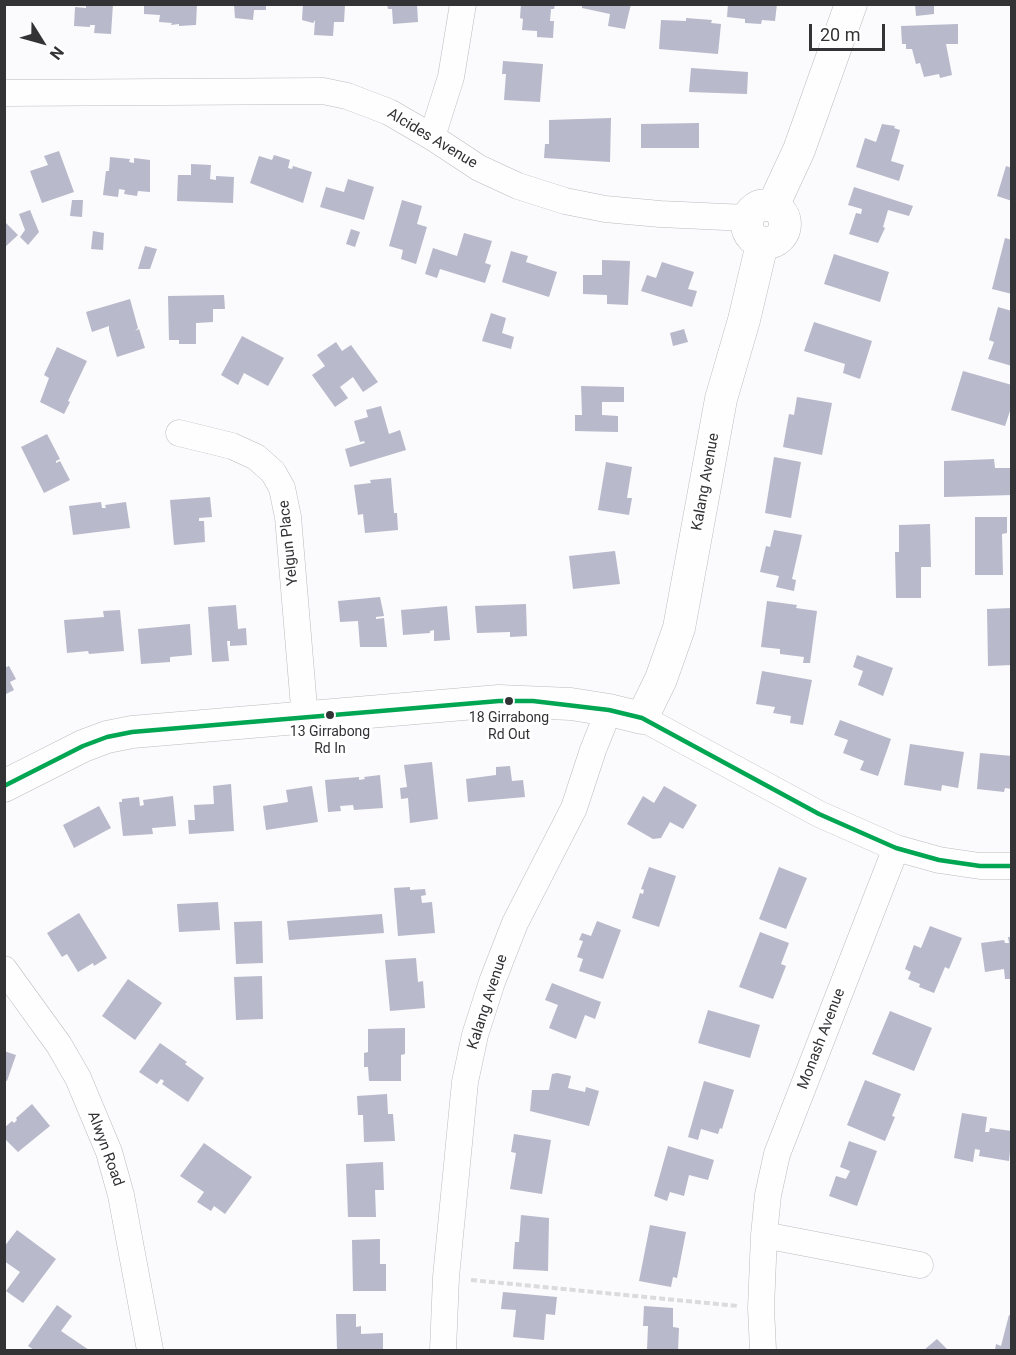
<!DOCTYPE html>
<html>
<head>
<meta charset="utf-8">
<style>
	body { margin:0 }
	#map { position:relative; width:1016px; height:1355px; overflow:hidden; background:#fbfafd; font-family:Roboto,sans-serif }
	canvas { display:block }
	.frame { position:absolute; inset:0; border:6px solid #333336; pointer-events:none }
	.north { position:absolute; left:12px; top:12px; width:60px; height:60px; -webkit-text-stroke:4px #fff; paint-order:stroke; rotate:127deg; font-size:16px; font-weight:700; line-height:24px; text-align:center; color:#333336 }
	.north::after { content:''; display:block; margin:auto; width:21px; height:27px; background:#333336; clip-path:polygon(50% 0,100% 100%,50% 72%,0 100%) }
	.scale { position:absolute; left:809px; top:24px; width:76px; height:27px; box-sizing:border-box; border:3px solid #333336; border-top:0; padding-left:8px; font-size:18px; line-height:21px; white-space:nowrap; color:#333336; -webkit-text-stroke:4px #fff; paint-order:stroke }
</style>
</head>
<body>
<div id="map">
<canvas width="1016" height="1355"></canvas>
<div class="frame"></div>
<div class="north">N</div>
<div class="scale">20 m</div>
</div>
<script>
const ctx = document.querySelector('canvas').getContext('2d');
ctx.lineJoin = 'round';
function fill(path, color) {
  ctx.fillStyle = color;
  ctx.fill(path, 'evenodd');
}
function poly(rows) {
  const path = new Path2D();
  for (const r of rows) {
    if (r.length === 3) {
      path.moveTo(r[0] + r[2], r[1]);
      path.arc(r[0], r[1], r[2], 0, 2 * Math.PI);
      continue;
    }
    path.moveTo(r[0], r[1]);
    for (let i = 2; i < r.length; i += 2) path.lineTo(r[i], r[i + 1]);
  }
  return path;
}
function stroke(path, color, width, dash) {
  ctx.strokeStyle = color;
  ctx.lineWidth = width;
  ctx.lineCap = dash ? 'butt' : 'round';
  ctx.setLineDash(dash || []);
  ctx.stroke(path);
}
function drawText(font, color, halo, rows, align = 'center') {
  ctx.font = font + ' Roboto,sans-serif';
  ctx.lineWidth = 6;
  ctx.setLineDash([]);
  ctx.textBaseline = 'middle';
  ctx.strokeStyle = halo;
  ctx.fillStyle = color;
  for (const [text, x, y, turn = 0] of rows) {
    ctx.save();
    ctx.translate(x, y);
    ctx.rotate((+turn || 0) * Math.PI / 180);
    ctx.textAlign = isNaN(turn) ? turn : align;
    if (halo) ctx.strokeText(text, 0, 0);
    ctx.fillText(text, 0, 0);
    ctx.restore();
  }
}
const building = poly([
	[86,4,113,4,111,34,94,33,95,25,90,25,90,27,74,26,75,7,86,8],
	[144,4,197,4,196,25,179,26,179,24,171,25,172,23,159,22,160,15,144,14],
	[234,4,266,4,266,10,254,10,253,20,235,18],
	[303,4,345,5,344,22,334,22,333,36,314,35,315,20,313,23,302,20],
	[387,4,417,4,418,22,393,24,392,9,388,9],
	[521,4,555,4,554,9,551,9,550,21,554,21,553,38,537,37,537,31,522,30,523,19,520,18],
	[582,4,631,4,625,29,608,26,610,14,582,8],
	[728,4,777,4,775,21,762,20,761,24,745,23,745,19,727,17],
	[915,4,934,4,934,14,916,16],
	[686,18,712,20,711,23,721,24,718,54,659,49,661,20,686,21],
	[958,24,958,44,946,44,952,75,940,78,939,74,924,77,920,63,916,64,912,49,906,49,906,44,902,44,901,26],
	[503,61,543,64,540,102,504,100,506,74,502,74],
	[691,68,748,72,747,94,689,92],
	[611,118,610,162,544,158,545,144,549,144,549,120],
	[699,123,699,148,641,148,641,124],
	[882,124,895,126,894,128,900,130,891,161,904,165,899,181,856,167,865,138,876,142],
	[59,151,74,192,42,203,30,171,48,165,44,156],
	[274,155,290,160,288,168,292,169,293,166,312,172,303,203,250,183,259,156,272,160],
	[110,157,130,159,129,162,134,163,134,158,150,160,150,192,138,191,137,196,124,194,125,190,119,189,118,197,103,195,106,171,109,171],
	[191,164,211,165,210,179,216,180,216,176,234,177,233,203,177,201,178,175,191,175],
	[1006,166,1012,168,1012,201,997,196],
	[348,179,374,187,364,220,320,207,326,187,344,192],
	[854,187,913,206,909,216,888,210,883,227,885,228,878,243,849,234,856,213,861,214,862,209,848,205],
	[72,200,83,200,82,217,70,216],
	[402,200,422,206,417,224,427,227,416,264,401,259,403,250,389,246],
	[30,210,39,232,28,245,20,237,25,230,19,214],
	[4,221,18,235,4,248],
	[351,229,360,232,355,247,346,244],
	[93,231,104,233,103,250,91,249],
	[464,233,492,241,485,263,491,265,485,283,440,269,437,278,425,274,433,248,457,256],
	[1005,238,1012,240,1012,294,992,289],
	[145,246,157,249,150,269,138,269],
	[511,251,528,256,526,262,557,272,549,297,502,282],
	[834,254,889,272,880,302,824,284],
	[602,260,630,261,628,305,607,304,607,295,583,294,583,275,602,275],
	[662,262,694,272,688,289,697,291,692,307,641,291,647,275,656,278],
	[224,295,225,309,213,309,213,322,196,323,196,344,179,344,179,340,169,340,168,296],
	[130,299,138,328,135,331,139,329,145,348,117,357,109,330,109,326,92,332,86,312],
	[998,307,1012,311,1012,366,988,359,994,342,989,340],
	[491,313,506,318,502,333,514,337,511,349,482,341],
	[814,322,872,341,860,379,843,373,845,364,804,351],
	[684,329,688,342,673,346,670,333],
	[242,336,284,358,268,386,244,373,238,385,221,375],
	[336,342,342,351,351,345,378,382,363,392,353,377,340,387,348,398,335,407,312,375,325,366,317,355],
	[57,347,87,361,68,401,70,402,64,414,40,402,49,378,44,375],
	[963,371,1012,385,1012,405,1005,426,951,410],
	[581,386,624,387,624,402,602,402,602,415,618,416,618,432,575,431,575,415,582,415],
	[797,397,832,403,822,455,783,447,789,414,794,415],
	[381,406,389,434,400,430,406,450,350,467,345,449,365,443,364,441,360,442,354,421,368,417,366,410],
	[47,434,60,459,56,461,56,463,60,461,70,480,44,493,21,447],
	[774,457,801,462,791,518,765,513],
	[994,459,995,468,1012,468,1012,495,944,497,944,461],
	[606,462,632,467,627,498,632,498,629,515,598,510],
	[391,478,394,513,397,513,398,530,365,533,363,514,358,515,354,485,371,483,370,480],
	[210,497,212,517,199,518,199,521,204,521,205,542,174,545,170,500],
	[101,502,102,508,106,508,105,505,126,502,130,528,73,535,69,506],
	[975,517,1007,517,1007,533,1002,534,1003,575,975,575],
	[930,524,931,567,921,567,921,598,896,598,895,552,899,552,899,525],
	[774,530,802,535,792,579,796,580,794,591,776,587,779,576,760,572,766,546,770,547],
	[615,551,620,584,573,589,569,556],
	[380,597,384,616,376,617,376,619,384,618,387,647,360,647,358,621,340,622,338,601],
	[767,601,797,605,796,608,817,611,810,663,803,663,804,657,780,654,780,649,761,647],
	[526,604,527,636,510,637,510,632,477,633,475,606],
	[236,605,238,629,246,628,247,645,230,646,230,641,227,641,229,661,212,662,208,607],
	[447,606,450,640,434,641,434,630,430,631,430,633,403,635,401,610],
	[1012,608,1012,665,988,666,987,609],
	[120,610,124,651,89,654,88,651,67,653,64,620,104,617,103,611],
	[190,624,192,655,170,657,170,662,141,664,138,629],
	[857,655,893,668,883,696,858,685,863,671,853,667],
	[9,666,16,679,10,682,14,690,4,695,4,668],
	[762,671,812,680,803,725,790,723,791,716,773,713,775,707,756,704],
	[840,720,891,739,878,776,860,770,864,761,843,753,848,740,834,735],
	[910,744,964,752,958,788,942,785,941,791,904,785],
	[980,753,1012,756,1012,789,1005,788,1004,792,977,789],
	[432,762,438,819,410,823,408,798,401,799,400,788,407,787,404,765],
	[510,766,512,781,523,780,525,797,468,802,466,779,496,775,496,767],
	[380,775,383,808,354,810,353,805,340,806,341,811,328,812,325,780,359,777,359,780,365,779,364,777],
	[231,784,234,831,189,834,188,820,195,820,194,805,214,804,213,786],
	[312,786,318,822,266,830,263,806,288,802,286,790],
	[664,786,697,805,683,829,670,822,661,838,653,839,627,824,643,796,654,803],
	[173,796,176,826,152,828,153,834,123,836,119,802,122,802,122,799,139,797,140,806,144,805,143,800],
	[99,806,111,828,74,848,63,825],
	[649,867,676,876,659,927,632,918,640,893,643,894,644,890,641,889],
	[779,867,807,878,786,929,759,919],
	[410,887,410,890,425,889,426,895,421,896,422,903,432,902,435,933,398,936,394,888],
	[218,902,220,930,179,932,177,904],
	[79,913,107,958,94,966,93,963,78,972,67,954,62,957,47,933],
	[382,914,384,933,289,940,287,921],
	[262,921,263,963,236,964,234,922],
	[597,921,621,930,603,979,579,971,583,959,577,957,583,941,579,940,582,933,591,936],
	[930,926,962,938,949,969,945,967,934,993,919,987,920,984,908,979,911,972,905,969,914,945,921,948],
	[760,932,789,943,781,964,786,966,773,999,739,987],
	[1008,937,1012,937,1012,979,1005,979,1004,969,985,972,981,943,1004,940,1005,943,1009,943],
	[416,958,418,982,423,981,425,1008,390,1011,385,960],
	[262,976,263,1019,236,1020,234,977],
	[128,979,162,1003,135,1040,102,1016],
	[552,983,601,1002,595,1019,585,1015,576,1039,549,1028,558,1005,545,1000],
	[708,1010,760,1025,750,1058,698,1043],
	[890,1011,932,1028,914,1071,872,1054],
	[405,1028,405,1054,401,1055,401,1081,369,1081,368,1067,364,1067,364,1053,368,1052,368,1029],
	[160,1043,187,1062,185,1064,204,1078,188,1102,162,1084,164,1081,161,1079,157,1084,139,1072],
	[4,1051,16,1055,7,1081,4,1080],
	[557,1073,571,1076,568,1088,585,1092,586,1087,599,1091,589,1126,530,1111,532,1090,549,1090,552,1074],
	[865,1080,901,1094,892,1116,895,1117,885,1141,847,1125],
	[704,1081,734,1090,722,1129,720,1128,718,1134,701,1129,698,1140,688,1137],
	[387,1094,388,1114,393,1114,395,1141,364,1142,363,1115,358,1115,357,1096],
	[32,1104,50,1126,18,1152,4,1138,4,1128,12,1121,14,1123,17,1120,16,1118],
	[962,1113,987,1117,985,1132,989,1132,990,1128,1012,1131,1009,1161,979,1156,980,1150,975,1149,973,1162,954,1158],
	[514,1134,551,1140,542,1194,510,1189,516,1153,511,1152],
	[849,1141,877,1151,857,1206,829,1196,836,1176,846,1179,850,1171,840,1167],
	[204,1143,252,1177,225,1214,214,1206,211,1211,197,1202,204,1192,180,1176],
	[668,1146,714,1160,708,1180,689,1175,684,1196,670,1192,667,1201,654,1196],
	[383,1162,384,1190,375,1190,376,1217,348,1217,346,1164],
	[521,1215,549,1218,548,1271,513,1269,515,1242,519,1242],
	[650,1225,686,1232,677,1278,673,1277,671,1287,639,1281],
	[17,1230,56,1259,23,1303,6,1291,20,1272,4,1261,4,1247],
	[380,1239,380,1264,386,1264,386,1291,353,1291,352,1240],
	[503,1292,557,1297,555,1315,546,1314,544,1340,513,1337,516,1310,501,1309],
	[57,1305,72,1316,61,1331,89,1350,34,1350,28,1346],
	[644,1306,673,1308,673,1327,679,1328,678,1350,647,1350,648,1326,643,1326],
	[336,1314,356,1314,356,1327,361,1326,361,1334,383,1333,383,1350,337,1350],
	[1009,1315,1012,1316,1012,1350,995,1350,996,1344,1001,1346],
	[937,1339,948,1350,924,1350]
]);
const path = poly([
	[471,1280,738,1306]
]);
const minor = poly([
	[4,93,323,91,347,96,389,112,432,137,479,168,518,186,565,201,605,209,660,214,747,218],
	[432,137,451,77,463,4],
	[179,433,232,446,256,457,273,472,282,488,288,517,305,719],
	[642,718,819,814,896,848,939,860,980,866,1012,866],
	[4,969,59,1045,78,1078,109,1152,121,1195,150,1350],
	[764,1235,920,1265],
	[443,1350,446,1277,465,1082,475,1035,492,982,515,923,574,808,593,750,609,710],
	[763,1350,761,1308,764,1235,768,1195,777,1154,896,848]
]);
const tertiary = poly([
	[766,224,19],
	[773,206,799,150,851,4],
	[4,786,83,746,107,737,132,732,499,701,571,704,609,710,642,718,661,679,679,628,721,399,744,320,762,244]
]);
const bus1 = poly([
	[4,786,83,746,107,737,132,732,499,701,533,701,609,710,642,718,819,814,896,848,939,860,980,866,1012,866]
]);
const markers = [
	[509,701,5,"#333336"],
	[330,715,5,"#333336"]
];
const busNames = [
	["18 Girrabong",509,718],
	["Rd Out",509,735],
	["13 Girrabong",330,732],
	["Rd In",330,749]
];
const streetNames = [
	["Alcides Avenue",432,139,31],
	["Kalang Avenue",706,482,-80],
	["Yelgun Place",289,543,-96],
	["Kalang Avenue",488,1002,-72],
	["Monash Avenue",822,1039,-69],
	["Alwyn Road",105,1149,70]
];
fill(building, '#b8b9ca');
stroke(minor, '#bcbbbe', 27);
stroke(tertiary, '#bcbbbe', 33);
stroke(path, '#dcdbdc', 4, [6, 3]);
stroke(minor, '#fefeff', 26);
stroke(tertiary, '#fefeff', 32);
stroke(bus1, '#00a651', 4.5);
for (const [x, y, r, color] of markers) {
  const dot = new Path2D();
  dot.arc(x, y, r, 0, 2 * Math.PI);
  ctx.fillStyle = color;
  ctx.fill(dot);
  stroke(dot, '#fff', 2);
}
drawText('14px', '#333336', '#fff', busNames);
drawText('15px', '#333336', '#fff', streetNames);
</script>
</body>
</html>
